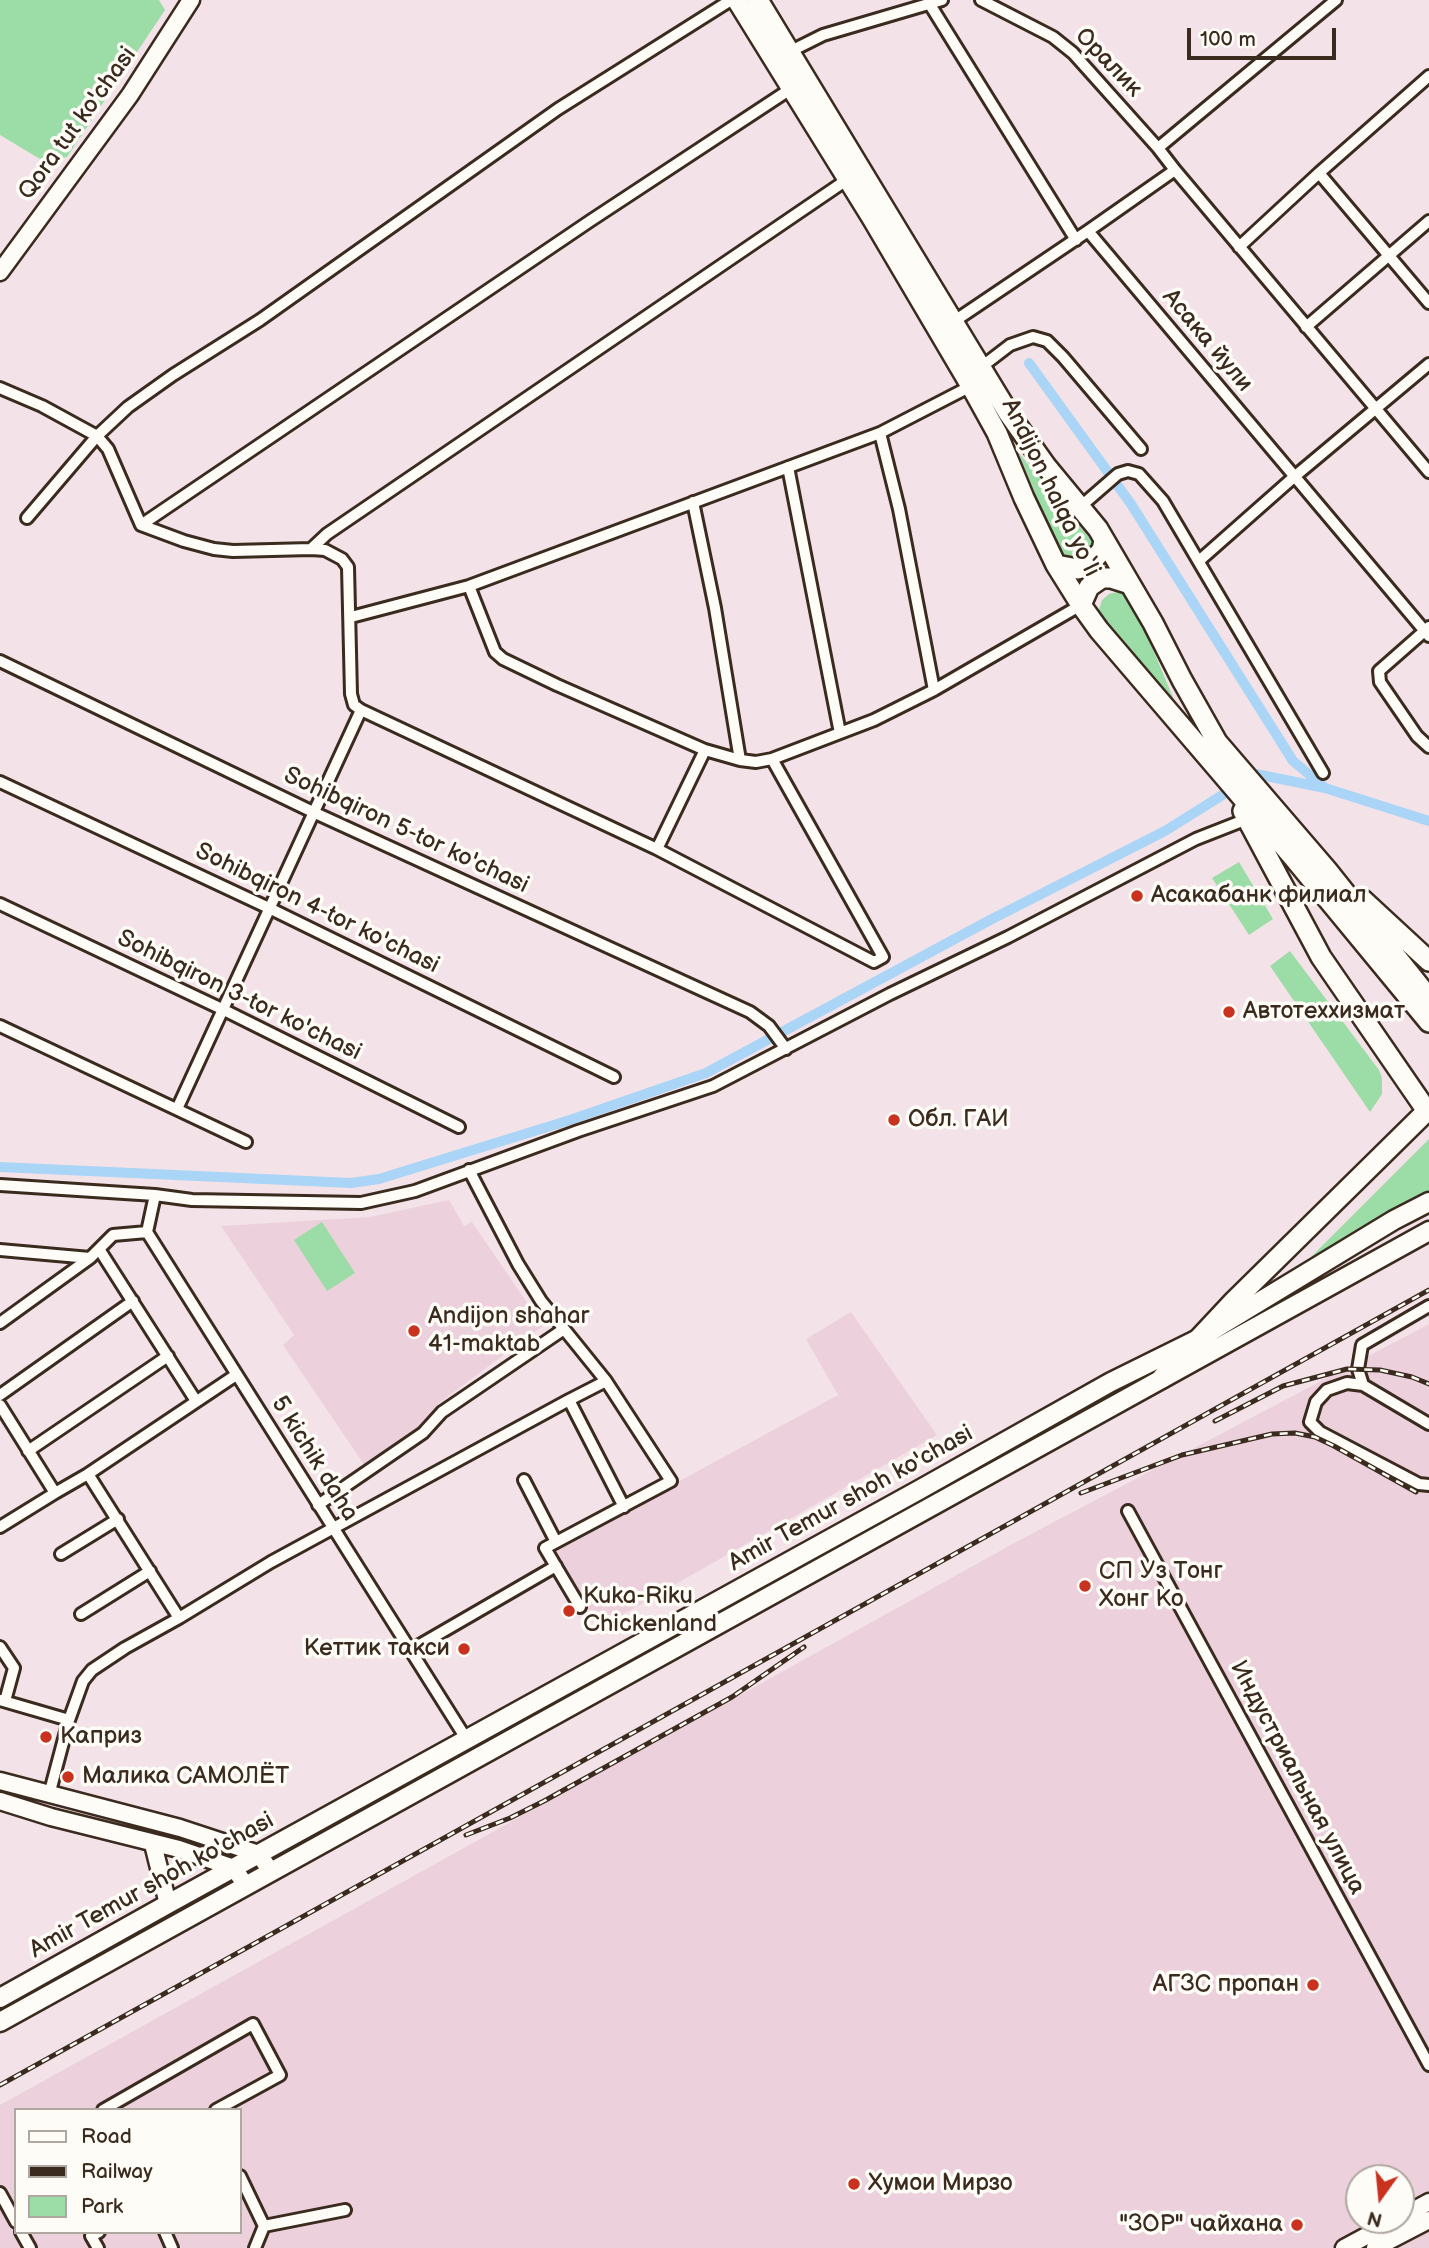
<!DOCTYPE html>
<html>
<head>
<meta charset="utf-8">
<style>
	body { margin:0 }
	#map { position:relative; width:1429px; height:2248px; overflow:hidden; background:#f3e3e8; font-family:"Balsamiq Sans",sans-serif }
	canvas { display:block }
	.legend { position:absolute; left:14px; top:2108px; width:228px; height:126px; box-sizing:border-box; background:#fdfcf7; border:2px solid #afa8a0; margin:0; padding:9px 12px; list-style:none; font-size:21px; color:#3b2a1e }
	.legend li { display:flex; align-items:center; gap:14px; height:35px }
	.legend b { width:35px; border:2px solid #afa8a0 }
	.north { position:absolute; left:1345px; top:2164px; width:70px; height:70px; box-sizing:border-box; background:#fdfcf7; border:2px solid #afa8a0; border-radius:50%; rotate:195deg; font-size:19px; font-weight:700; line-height:28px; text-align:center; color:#3b2a1e }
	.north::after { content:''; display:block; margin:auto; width:24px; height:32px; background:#c8321e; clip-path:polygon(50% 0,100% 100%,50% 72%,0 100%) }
	.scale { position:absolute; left:1187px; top:28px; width:149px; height:32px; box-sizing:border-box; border:4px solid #3b2a1e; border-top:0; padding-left:9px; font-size:21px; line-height:24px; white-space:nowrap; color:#3b2a1e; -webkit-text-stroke:5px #fdfcf7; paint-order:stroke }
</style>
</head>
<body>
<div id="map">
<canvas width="1429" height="2248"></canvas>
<ul class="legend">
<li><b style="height:9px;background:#fdfcf7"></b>Road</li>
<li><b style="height:9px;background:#3b2a1e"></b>Railway</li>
<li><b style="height:19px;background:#9cdca6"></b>Park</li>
</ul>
<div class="north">N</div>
<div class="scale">100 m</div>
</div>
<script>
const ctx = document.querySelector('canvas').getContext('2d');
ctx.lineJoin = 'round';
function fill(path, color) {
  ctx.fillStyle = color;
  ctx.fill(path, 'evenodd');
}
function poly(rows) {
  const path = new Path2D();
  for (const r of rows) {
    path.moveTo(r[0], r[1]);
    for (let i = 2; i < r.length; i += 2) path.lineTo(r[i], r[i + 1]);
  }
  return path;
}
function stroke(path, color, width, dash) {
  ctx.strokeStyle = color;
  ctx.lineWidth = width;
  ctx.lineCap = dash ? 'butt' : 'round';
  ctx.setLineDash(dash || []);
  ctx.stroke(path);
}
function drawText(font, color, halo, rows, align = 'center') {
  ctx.font = font + ' "Balsamiq Sans",sans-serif';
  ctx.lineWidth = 7;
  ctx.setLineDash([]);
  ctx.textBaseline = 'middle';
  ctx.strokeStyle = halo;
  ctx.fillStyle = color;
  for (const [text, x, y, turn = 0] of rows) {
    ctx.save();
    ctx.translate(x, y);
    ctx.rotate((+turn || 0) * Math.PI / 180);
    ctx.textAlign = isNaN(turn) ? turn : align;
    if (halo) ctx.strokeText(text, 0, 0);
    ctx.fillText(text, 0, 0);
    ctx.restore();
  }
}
const built = poly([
	[449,1200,464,1226,472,1222,543,1326,439,1403,423,1427,365,1466,283,1345,294,1335,221,1226,370,1217],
	[851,1312,937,1435,599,1628,554,1549,838,1395,806,1339],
	[1429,1324,1429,2248,0,2248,0,2105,1018,1541],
	[16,2110,240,2110,240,2232,16,2232],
	[1359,2178,1401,2178,1401,2220,1359,2220]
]);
const green = poly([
	[0,0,159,0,165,10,67,157,45,162,0,135],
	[1018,452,1091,540,1092,549,1088,558,1066,561,1060,554],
	[1118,592,1127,596,1139,616,1177,707,1102,619,1099,610,1102,600,1109,594],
	[1239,862,1273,919,1249,935,1212,878],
	[1290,951,1379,1070,1382,1078,1382,1094,1370,1112,1270,966],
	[1429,1139,1429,1195,1301,1267],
	[322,1222,355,1273,327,1291,294,1240]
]);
const canal = poly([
	[1029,363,1131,504,1293,761,1323,786],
	[0,1167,351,1183,379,1179,570,1120,706,1073,990,920,1165,831,1256,774,1325,788,1429,821]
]);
const street = poly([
	[981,0,1053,37,1073,53,1158,148],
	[929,3,1076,240],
	[789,52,823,35,942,0],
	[1429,76,1319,173,1429,303],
	[1175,170,1158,148,1336,0],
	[1088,231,1429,636],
	[1239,247,1319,173],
	[953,322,1088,231,1175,170,1429,472],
	[1306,327,1429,221],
	[980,368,1010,345,1033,337,1047,341,1063,357,1141,449],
	[0,388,42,406,97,436,108,449,141,525,184,541,214,549,233,551,311,549,325,550,342,559,348,567,351,694,354,705,361,710,657,849,874,962,883,957,772,759],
	[880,433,899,509,934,690],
	[788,467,840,733],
	[693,502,715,608,740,760],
	[1080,507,1118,474,1128,471,1139,474,1163,501,1323,773],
	[27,518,97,436,128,407,173,375,260,320,558,109,731,0],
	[141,525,590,221,792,88],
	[311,549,327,534,848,179],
	[1200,560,1294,477,1429,364],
	[469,586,495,652,503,659,557,685,705,750,740,760,756,762,772,759,874,720,934,690,1081,605],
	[351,617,469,586,880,433,971,386],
	[1429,627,1379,671,1380,682,1417,736,1429,747],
	[0,661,313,812,750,1012,769,1026,786,1049],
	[0,782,271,909,614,1077],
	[657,849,705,750],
	[0,904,224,1010,459,1127],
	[0,1026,246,1142],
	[177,1109,361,710],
	[469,1170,518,1264,541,1301,564,1329],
	[0,1185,155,1195,192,1200,361,1203,415,1191,578,1131,713,1086,890,994,1008,937,1196,839,1247,819],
	[155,1195,147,1232,467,1740],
	[99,1249,196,1401],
	[0,1250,90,1258,113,1235,147,1232],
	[0,1323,90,1258],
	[606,1381,569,1400,624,1507],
	[1363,1385,1358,1369,1362,1345,1429,1306],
	[0,1395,133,1301],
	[0,1405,55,1493,88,1474,179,1618],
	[1429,1424,1363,1385,1347,1383,1327,1390,1316,1402,1310,1422,1320,1432,1419,1484,1429,1485],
	[28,1451,168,1356],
	[88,1474,236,1375],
	[524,1480,556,1542],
	[318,1505,423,1433,442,1412,564,1329,606,1381,671,1481,545,1548,580,1607],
	[1128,1511,1429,2065],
	[0,1527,55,1493],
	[61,1554,118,1519],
	[81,1614,150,1571],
	[0,1647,14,1668,5,1701],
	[411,1650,556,1566],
	[0,1700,69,1720],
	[49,1795,69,1720,83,1681,92,1670,125,1648,179,1618,271,1562,569,1400],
	[103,2110,253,2024,280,2075,216,2110],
	[240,2176,264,2226,255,2248],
	[0,2193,16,2222],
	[264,2226,345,2210],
	[21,2232,30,2248],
	[165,2232,172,2248],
	[98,2248,91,2236,99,2232]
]);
const secondary = poly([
	[0,272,130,95,191,0],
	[0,1781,180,1828,259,1854,271,1872],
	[0,1801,51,1817,179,1849,234,1868,246,1886],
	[153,1844,168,1904],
	[1401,2217,1429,2202],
	[1344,2248,1396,2220],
	[1375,2248,1429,2220]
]);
const primary = poly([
	[0,1998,168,1904,919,1490,1111,1382,1198,1339,1394,1220,1429,1202],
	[0,2022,1429,1231]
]);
const highway = poly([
	[737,0,872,218,971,386,997,433,1024,498,1056,565,1081,605,1099,630,1293,857,1429,1022],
	[758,0,1009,414,1046,466,1098,529,1153,623,1182,680,1217,742,1327,870,1429,998],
	[1056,565,1078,569,1088,566,1102,550,1104,540],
	[1081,605,1089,587,1102,578,1111,578,1130,584],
	[1243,811,1321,957,1427,1111],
	[1363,900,1429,961],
	[1162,1378,1234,1301,1429,1109]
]);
const rail = poly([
	[1215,1421,1283,1386,1347,1369,1380,1370,1412,1377,1429,1384],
	[1081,1493,1182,1455,1272,1434,1295,1433,1315,1437,1334,1446,1416,1492],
	[466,1835,510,1818,544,1801,732,1697,804,1647],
	[0,2085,1429,1290]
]);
const markers = [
	[1137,896,7,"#c8321e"],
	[1229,1012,7,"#c8321e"],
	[894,1120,7,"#c8321e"],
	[414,1331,7,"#c8321e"],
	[1085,1586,7,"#c8321e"],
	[569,1611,7,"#c8321e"],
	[464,1649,7,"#c8321e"],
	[46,1737,7,"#c8321e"],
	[68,1777,7,"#c8321e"],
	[1313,1985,7,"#c8321e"],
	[854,2184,7,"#c8321e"],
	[1297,2225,7,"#c8321e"]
];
const streetNames = [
	["Оралик",1108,63,46],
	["Qora tut ko'chasi",78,124,-54],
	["Асака йули",1207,341,50],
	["Andijon halqa yo‘li",1050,488,64],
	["Sohibqiron 5-tor ko'chasi",406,831,25],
	["Sohibqiron 4-tor ko'chasi",317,909,26],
	["Sohibqiron 3-tor ko'chasi",239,996,26],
	["5 kichik daha",314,1459,58],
	["Amir Temur shoh ko'chasi",851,1499,-29],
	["Индустриальная улица",1297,1778,62],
	["Amir Temur shoh ko'chasi",152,1886,-29]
];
const poiNames = [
	["Асакабанк филиал",1151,896],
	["Автотеххизмат",1243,1012],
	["Обл. ГАИ",908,1120],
	["Andijon shahar",428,1317],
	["41-maktab",428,1345],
	["СП Уз Тонг",1099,1572],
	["Хонг Ко",1099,1600],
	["Kuka-Riku",583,1597],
	["Chickenland",583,1625],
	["Кеттик такси",450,1649,"right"],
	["Каприз",60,1737],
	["Малика САМОЛЁТ",82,1777],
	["АГЗС пропан",1299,1985,"right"],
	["Хумои Мирзо",868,2184],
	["\"ЗОР\" чайхана",1283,2225,"right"]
];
fill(built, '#ecd1dd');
fill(green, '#9cdca6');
stroke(canal, '#abd5f6', 10);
stroke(street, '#3b2a1e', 16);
stroke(secondary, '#3b2a1e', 21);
stroke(primary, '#3b2a1e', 23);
stroke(highway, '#3b2a1e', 24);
stroke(street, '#fdfcf7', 10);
stroke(secondary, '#fdfcf7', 16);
stroke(primary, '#fdfcf7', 18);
stroke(highway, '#fdfcf7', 19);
stroke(rail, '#3b2a1e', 5);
stroke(rail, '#fdfcf7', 2.5, [8]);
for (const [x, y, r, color] of markers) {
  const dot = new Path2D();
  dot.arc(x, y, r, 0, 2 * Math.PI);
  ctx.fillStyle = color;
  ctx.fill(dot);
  stroke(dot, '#fdfcf7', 2.5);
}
drawText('24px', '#3b2a1e', '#fdfcf7', streetNames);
drawText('24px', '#3b2a1e', '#fdfcf7', poiNames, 'left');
</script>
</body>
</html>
